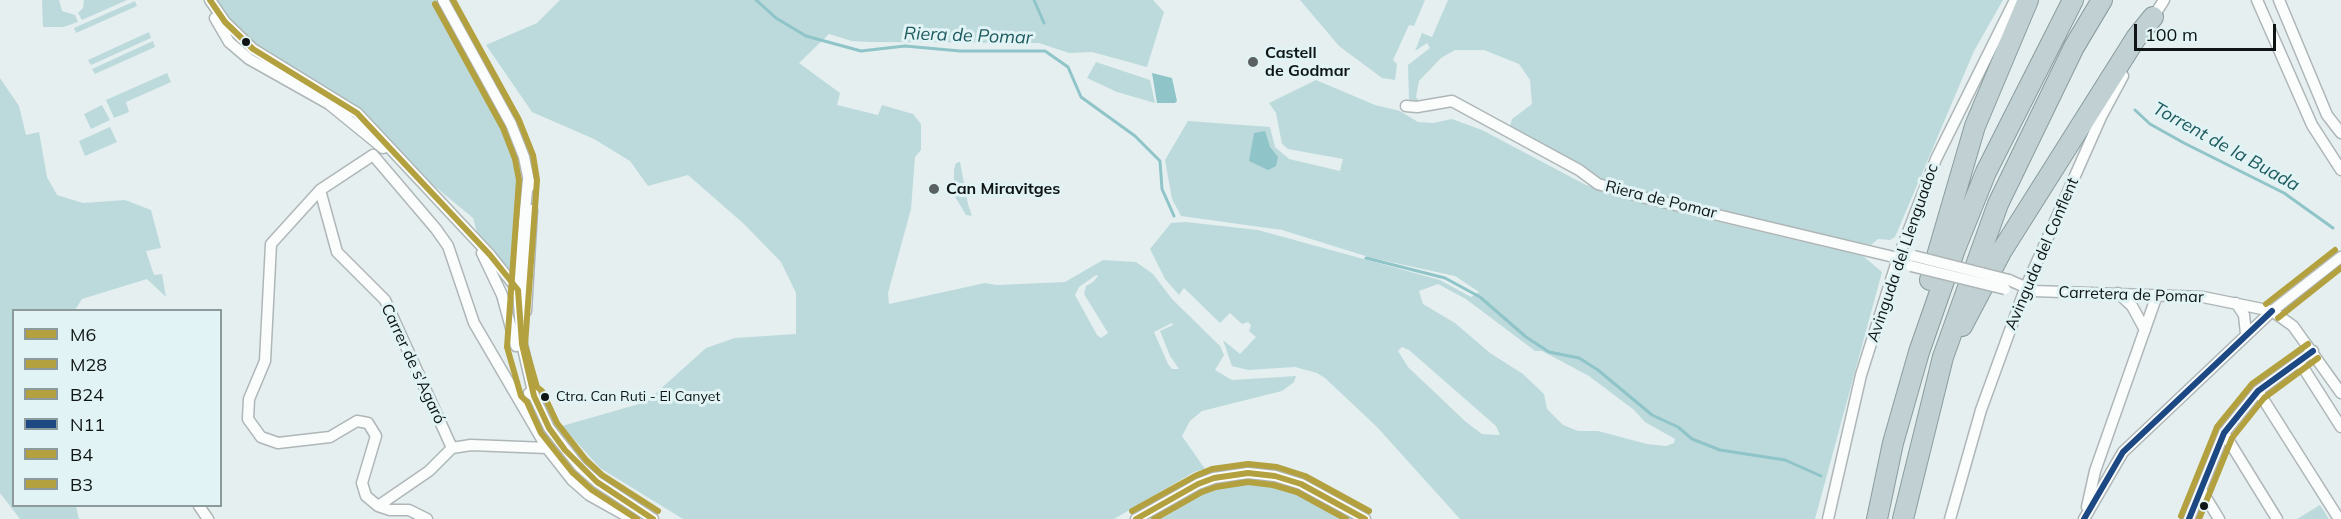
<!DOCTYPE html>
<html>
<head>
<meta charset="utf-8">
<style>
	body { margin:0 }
	#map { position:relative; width:2341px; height:519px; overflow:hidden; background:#e5eff0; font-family:Mulish,sans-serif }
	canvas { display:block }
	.legend { position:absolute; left:12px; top:309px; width:210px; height:198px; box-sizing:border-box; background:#e1f3f4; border:2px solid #8d9a9b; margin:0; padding:8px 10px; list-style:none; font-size:18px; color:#0f1515 }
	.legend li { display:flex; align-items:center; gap:12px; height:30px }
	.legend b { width:30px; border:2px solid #8d9a9b }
	.scale { position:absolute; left:2134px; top:24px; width:142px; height:27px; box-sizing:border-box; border:3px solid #0f1515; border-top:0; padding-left:8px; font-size:18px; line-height:21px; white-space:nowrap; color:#0f1515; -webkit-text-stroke:4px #e1f3f4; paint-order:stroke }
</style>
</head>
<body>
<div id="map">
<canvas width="2341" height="519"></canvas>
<ul class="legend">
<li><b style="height:8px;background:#b3a03e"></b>M6</li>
<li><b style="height:8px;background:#b3a03e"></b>M28</li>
<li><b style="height:8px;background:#b3a03e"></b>B24</li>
<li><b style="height:8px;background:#1c4883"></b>N11</li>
<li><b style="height:8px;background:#b3a03e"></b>B4</li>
<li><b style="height:8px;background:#b3a03e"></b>B3</li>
</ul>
<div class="scale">100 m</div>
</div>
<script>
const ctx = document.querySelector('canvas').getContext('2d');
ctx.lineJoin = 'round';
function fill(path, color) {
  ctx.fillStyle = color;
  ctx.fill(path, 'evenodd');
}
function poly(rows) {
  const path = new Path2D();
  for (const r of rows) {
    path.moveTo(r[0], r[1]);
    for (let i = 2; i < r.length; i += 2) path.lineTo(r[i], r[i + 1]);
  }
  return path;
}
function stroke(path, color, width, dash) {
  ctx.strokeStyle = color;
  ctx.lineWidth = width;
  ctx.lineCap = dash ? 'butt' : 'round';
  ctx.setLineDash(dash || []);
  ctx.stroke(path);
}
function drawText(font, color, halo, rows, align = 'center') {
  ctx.font = font + ' Mulish,sans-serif';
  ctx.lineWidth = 6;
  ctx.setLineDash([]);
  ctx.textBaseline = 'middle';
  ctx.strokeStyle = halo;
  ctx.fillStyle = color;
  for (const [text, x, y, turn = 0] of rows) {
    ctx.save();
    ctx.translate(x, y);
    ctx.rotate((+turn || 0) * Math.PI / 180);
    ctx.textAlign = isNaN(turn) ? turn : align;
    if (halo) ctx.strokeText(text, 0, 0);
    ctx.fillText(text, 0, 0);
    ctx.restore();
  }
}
const green = poly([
	[42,0,59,0,62,11,75,15,78,22,63,27,43,27],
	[84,0,127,0,82,20,78,13,83,8],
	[216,0,436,0,499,119,517,160,523,218,511,271,477,232,473,218,432,184,393,143,259,50,259,46,245,35,235,30],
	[560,0,1153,0,1164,12,1147,67,1092,52,1069,53,1039,43,871,42,852,41,829,34,799,63,840,93,837,105,878,115,882,105,913,114,921,124,921,150,915,157,911,209,888,293,889,304,985,283,997,285,1065,282,1103,260,1136,262,1153,274,1172,299,1220,346,1224,355,1215,370,1232,380,1296,376,1294,382,1282,391,1202,411,1190,421,1182,436,1205,469,1194,472,1114,519,683,519,600,468,562,426,646,402,706,348,735,338,796,334,796,293,781,262,744,224,688,175,648,186,630,161,594,139,532,112,486,45,537,23],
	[1096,275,1098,276,1093,282,1086,286,1084,294,1108,333,1101,338,1097,335,1075,295,1079,287],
	[1172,323,1173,325,1160,331,1170,356,1179,369,1172,369,1168,364,1154,332],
	[1300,0,1425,0,1414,26,1409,25,1393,60,1397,64,1395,80,1382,78,1339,46],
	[1448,0,2003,0,1974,51,1895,237,1890,240,1878,239,1871,245,1712,210,1607,183,1595,174,1509,130,1512,119,1532,104,1530,80,1519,64,1484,50,1455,50,1441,58,1419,81,1416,97,1421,103,1409,101,1408,65,1430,48,1427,43,1415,51,1422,33,1432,37],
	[135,1,137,6,76,33,74,28],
	[149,32,151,38,91,65,88,60],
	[153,41,155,47,95,74,92,69],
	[1096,62,1150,80,1155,103,1117,92,1087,78],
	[167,73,171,82,126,102,129,112,114,118,106,100],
	[0,78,19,106,26,135,39,132,47,177,57,195,83,203,125,200,151,210,161,248,146,251,154,275,162,274,166,297,147,279,82,299,75,310,14,310,14,506,76,506,79,519,20,519,0,493],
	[1316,80,1375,105,1400,111,1418,122,1433,123,1452,119,1482,130,1586,185,1706,219,1863,256,1882,272,1815,519,1460,519,1377,427,1325,378,1317,373,1295,367,1248,370,1232,366,1223,340,1240,354,1256,337,1249,331,1251,325,1248,322,1242,324,1230,313,1220,323,1184,288,1179,295,1165,279,1150,249,1171,223,1186,222,1258,230,1440,280,1471,297,1479,292,1455,276,1372,258,1282,230,1181,216,1172,199,1165,160,1188,121,1270,127,1275,147,1289,159,1340,171,1343,159,1288,149,1282,144,1276,113,1269,103],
	[1438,284,1466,299,1535,351,1542,351,1589,376,1634,410,1645,422,1675,439,1674,443,1666,446,1647,444,1598,431,1578,431,1563,425,1547,409,1544,394,1523,374,1490,353,1455,323,1423,304,1419,291],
	[1402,347,1409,350,1496,426,1500,435,1482,434,1466,422,1408,367,1398,351],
	[102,105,110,120,91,129,84,114],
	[110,127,117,142,85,156,79,141],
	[960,162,968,204,972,216,966,215,954,195,954,170,956,163],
	[1261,481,1290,487,1322,499,1354,519,1154,519,1187,498,1219,485],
	[2320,505,2329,519,2297,519]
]);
const water = poly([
	[1152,73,1172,78,1177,101,1175,103,1157,103],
	[1265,131,1270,147,1278,157,1276,166,1268,170,1249,161,1254,133]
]);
const stream = poly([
	[756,0,776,18,806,36,861,51,905,46,960,51,1045,51,1068,67,1081,97,1135,136,1160,161,1162,189,1174,216],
	[1034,0,1044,23],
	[2135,110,2150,124,2184,143,2284,193,2333,228],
	[1366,258,1445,278,1480,297,1526,337,1549,352,1579,358,1598,370,1652,415,1678,427,1692,439,1720,450,1785,460,1821,476]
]);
const street = poly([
	[210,0,225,22,253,49,357,113,490,255,518,290,522,344,534,396],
	[443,0,511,124,524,157,530,186],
	[2257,0,2312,125,2341,170],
	[2279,0,2327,115,2341,133],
	[215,18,229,42,249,59,329,104,383,148],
	[2152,19,2164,0],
	[1406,106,1417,107,1452,101,1579,170,1598,184,1642,197,1898,258],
	[320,190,337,252,385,300,452,448],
	[482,253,502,295,516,346],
	[2009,280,2034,291,2203,297,2272,311,2293,326,2341,393],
	[517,293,528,180],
	[2118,293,2132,306,2145,330],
	[2236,303,2244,315,2246,334],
	[526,311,532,210],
	[2299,361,2341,427],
	[2258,391,2339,519],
	[529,393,534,396,549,428,579,466,597,482,653,519],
	[2224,433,2277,519],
	[452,448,471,445,547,448],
	[2202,491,2219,519],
	[199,506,208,519],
	[378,506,429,471,452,448],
	[2087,507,2095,471,2157,295],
	[427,519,409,510,390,510,378,506,366,496,362,483,376,436,368,423,357,421,330,437,278,443,261,437,248,419,249,399,265,361,271,244,320,190,373,155,436,229,448,246,474,323,547,448,572,480,589,495,632,519],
	[1136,519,1198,484,1214,478,1248,473,1275,476,1301,484,1365,519],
	[1828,519,1861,375,1898,258,1936,159,2015,0],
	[1950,519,1981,410,2025,289,2101,117,2123,76],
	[2084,519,2123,452,2272,311,2341,257],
	[2189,519,2224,433,2258,391,2313,351]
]);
const highway = poly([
	[1930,280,1975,126,2028,0],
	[1962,326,2001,252,2136,38,2153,17],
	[1877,519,1893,443,1919,352,1955,249,1986,172,2073,0],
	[1903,519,1943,357,1998,204,2074,47,2102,0]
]);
const streetBridge = poly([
	[1914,256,2009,280],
	[1911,266,2005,289]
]);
const bus1 = poly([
	[210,0,225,22,253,49,357,113,490,255,518,290,522,344,534,396,549,428,565,450,597,482,653,519],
	[1136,519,1198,484,1214,478,1248,473,1275,476,1301,484,1365,519]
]);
const bus2 = poly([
	[435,4,503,128,515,159,519,180,507,347,521,396,527,402,541,433,572,472,592,490,637,519],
	[1154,519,1202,492,1216,487,1248,482,1273,485,1297,492,1346,519]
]);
const bus3 = poly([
	[453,0,519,120,533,155,537,180,525,345,537,387,542,391,557,423,586,460,602,475,658,511],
	[1132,511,1195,476,1212,469,1248,464,1277,467,1305,476,1369,511]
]);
const bus4 = poly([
	[2084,519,2123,452,2272,311],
	[2189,519,2224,433,2258,391,2313,351]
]);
const bus5 = poly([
	[2278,318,2341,268],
	[2199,519,2232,438,2264,398,2318,358]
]);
const bus6 = poly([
	[2266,304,2335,250],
	[2181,516,2217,427,2252,384,2308,344]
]);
const markers = [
	[246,42,5,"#0f1515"],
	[1253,62,6,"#5a6162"],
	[934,189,6,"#5a6162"],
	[545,397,5,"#0f1515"],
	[2204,506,5,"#0f1515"]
];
const busNames = [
	["Ctra. Can Ruti - El Canyet",556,397]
];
const poiNames = [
	["Castell",1265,53],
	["de Godmar",1265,71],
	["Can Miravitges",946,189]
];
const streetNames = [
	["Riera de Pomar",1661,200,14],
	["Avinguda del Llenguadoc",1903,253,-71],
	["Avinguda del Conflent",2042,254,-67],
	["Carretera de Pomar",2131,295,2],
	["Carrer de s'Agaró",413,364,65]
];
const waterNames = [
	["Riera de Pomar",968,36,2],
	["Torrent de la Buada",2226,147,29]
];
fill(green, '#bcdadc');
fill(water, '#8fc4c8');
stroke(stream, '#8fc4c8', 3);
stroke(street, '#afb6b7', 13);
stroke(highway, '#899c9e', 22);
stroke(street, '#fbfdfd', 10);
stroke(highway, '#c1d0d2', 20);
stroke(streetBridge, '#afb6b7', 13, []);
stroke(streetBridge, '#fbfdfd', 10);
stroke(bus1, '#b3a03e', 6);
stroke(bus2, '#b3a03e', 6);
stroke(bus3, '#b3a03e', 6);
stroke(bus4, '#1c4883', 6);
stroke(bus5, '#b3a03e', 6);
stroke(bus6, '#b3a03e', 6);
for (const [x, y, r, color] of markers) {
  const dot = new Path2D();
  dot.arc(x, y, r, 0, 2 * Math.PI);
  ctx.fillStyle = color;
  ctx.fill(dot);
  stroke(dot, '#e1f3f4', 2);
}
drawText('14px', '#0f1515', '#e1f3f4', busNames, 'left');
drawText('bold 16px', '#0f1515', '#e1f3f4', poiNames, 'left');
drawText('16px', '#0f1515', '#e1f3f4', streetNames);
drawText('italic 18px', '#1d5a5f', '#e1f3f4', waterNames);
</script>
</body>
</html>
